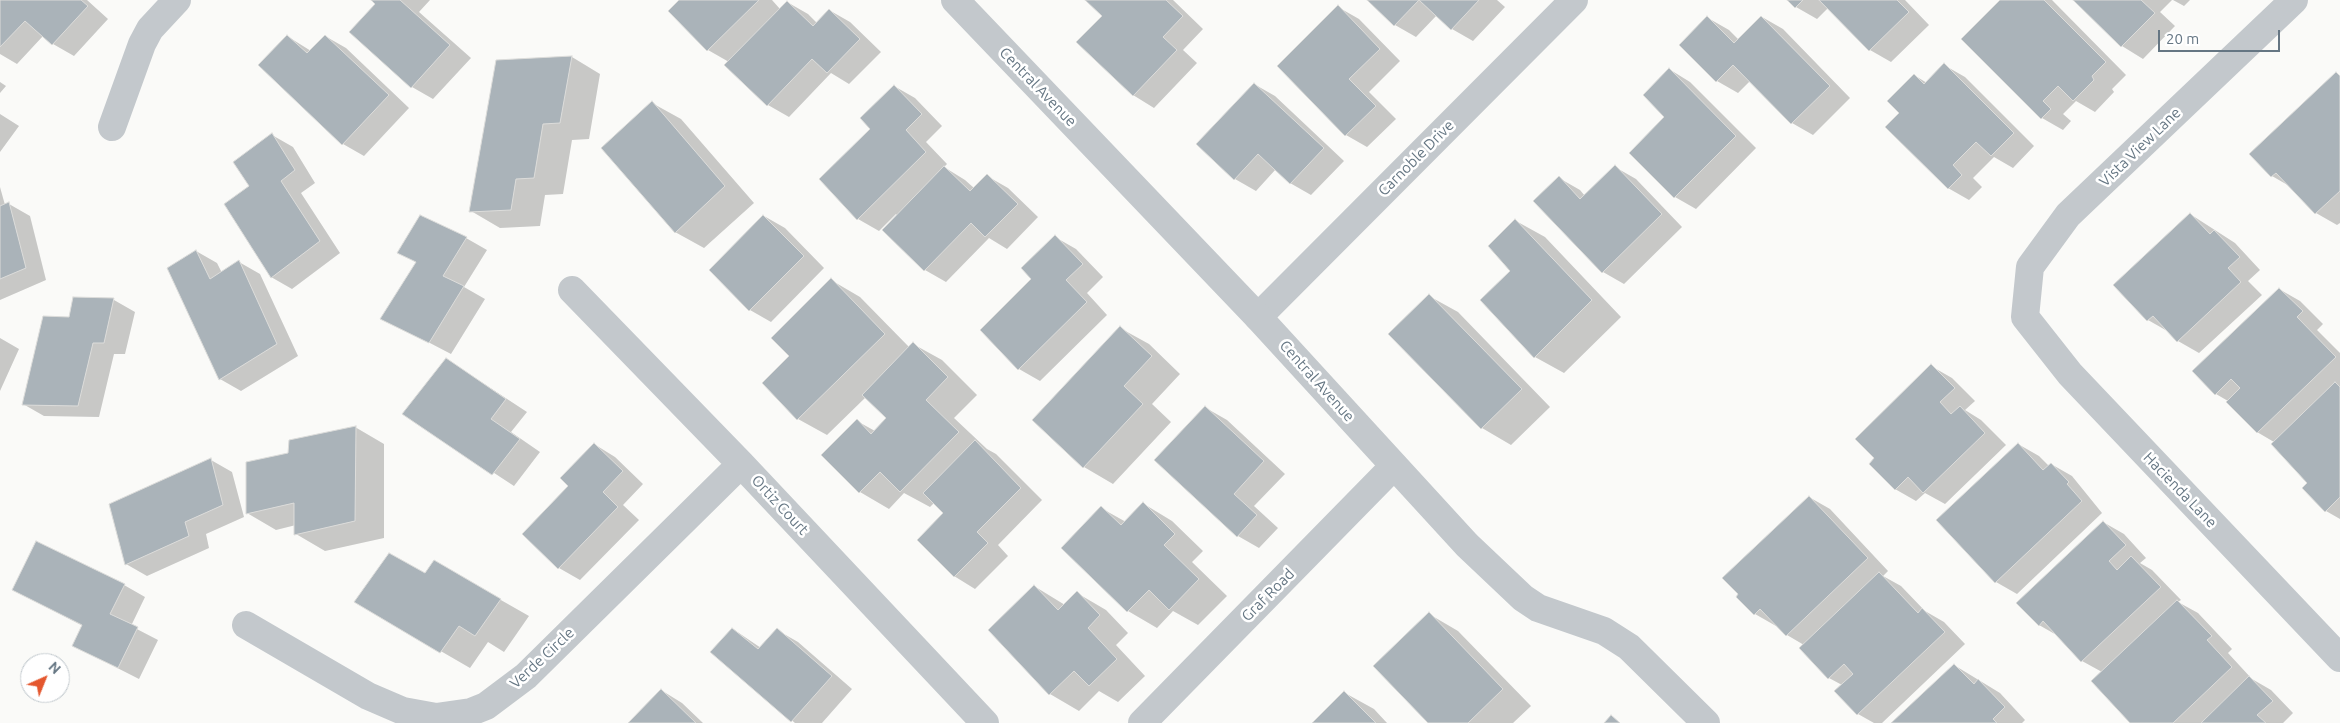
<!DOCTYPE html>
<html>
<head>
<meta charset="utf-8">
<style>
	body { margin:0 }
	#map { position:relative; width:2340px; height:723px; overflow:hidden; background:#fafaf8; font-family:Ubuntu,sans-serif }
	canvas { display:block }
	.north { position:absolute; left:20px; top:653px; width:50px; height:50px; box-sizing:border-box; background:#fff; border:1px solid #c1c8cd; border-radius:50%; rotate:44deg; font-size:14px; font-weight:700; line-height:20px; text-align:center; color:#657683 }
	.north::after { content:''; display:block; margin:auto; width:18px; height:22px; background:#e4572e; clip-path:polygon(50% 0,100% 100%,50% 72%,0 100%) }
	.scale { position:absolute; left:2158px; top:30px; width:122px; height:22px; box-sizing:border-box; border:2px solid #657683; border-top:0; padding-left:6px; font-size:15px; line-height:18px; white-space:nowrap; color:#657683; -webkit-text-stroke:4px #fff; paint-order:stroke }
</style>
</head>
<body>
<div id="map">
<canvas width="2340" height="723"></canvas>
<div class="north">N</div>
<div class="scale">20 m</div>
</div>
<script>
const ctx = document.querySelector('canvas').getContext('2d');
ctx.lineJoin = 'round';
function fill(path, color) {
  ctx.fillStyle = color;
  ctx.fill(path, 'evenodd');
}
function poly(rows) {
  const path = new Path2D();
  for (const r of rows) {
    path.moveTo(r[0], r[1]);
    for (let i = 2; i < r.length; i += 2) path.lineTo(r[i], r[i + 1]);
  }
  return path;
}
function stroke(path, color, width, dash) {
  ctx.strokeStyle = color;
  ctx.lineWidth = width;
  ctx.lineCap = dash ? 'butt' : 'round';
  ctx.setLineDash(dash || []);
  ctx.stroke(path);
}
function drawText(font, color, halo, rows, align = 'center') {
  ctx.font = font + ' Ubuntu,sans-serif';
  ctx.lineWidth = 5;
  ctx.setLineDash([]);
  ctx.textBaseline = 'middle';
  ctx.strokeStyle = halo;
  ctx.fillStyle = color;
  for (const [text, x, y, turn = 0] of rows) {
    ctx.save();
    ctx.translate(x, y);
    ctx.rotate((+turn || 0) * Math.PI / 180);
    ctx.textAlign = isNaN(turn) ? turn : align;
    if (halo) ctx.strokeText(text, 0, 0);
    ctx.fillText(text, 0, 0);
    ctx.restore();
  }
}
const shadow = poly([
	[0,0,87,0,108,19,74,56,53,44,43,36,17,64,0,54],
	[373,0,430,0,419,12,471,58,433,99,412,87,377,4],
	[681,0,772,0,780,9,787,2,808,14,817,23,829,10,850,22,881,52,849,84,831,73,789,117,768,105,729,62,708,50],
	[1087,0,1173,0,1203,29,1183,50,1197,63,1154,108,1133,95,1103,16],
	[1369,0,1497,0,1505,7,1473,41,1452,29,1437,15,1416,37,1395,25],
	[1788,0,1905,0,1929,25,1891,62,1870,50,1828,8,1817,19,1796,7],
	[2001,0,2052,0,2126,75,2112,89,2114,92,2095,112,2076,101,2063,114,2071,121,2063,130,2042,118],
	[2075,0,2172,0,2160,12,2175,26,2143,59,2122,46],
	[2173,0,2190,0,2184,6],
	[1338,7,1359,19,1400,61,1369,92,1396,119,1367,147,1346,135],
	[1762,17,1783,29,1850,98,1813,135,1792,123,1750,81,1738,93,1717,81,1708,18,1729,30,1739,40],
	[287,36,311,51,325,36,346,48,409,108,364,156,343,144],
	[572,57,600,74,589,139,572,140,563,194,545,195,540,226,500,228,471,211],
	[1944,65,1965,77,2034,146,2013,168,1994,157,1973,178,1982,187,1969,200,1948,188,1914,75,1927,83],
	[1669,69,1690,82,1756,148,1696,209,1675,197,1631,153,1666,117],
	[2336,73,2340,76,2340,223,2337,225,2316,213,2291,187,2272,176,2251,154],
	[0,82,6,86,0,93],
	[1254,84,1275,96,1344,161,1311,195,1290,183,1276,169,1256,191,1235,179],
	[894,86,915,98,942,126,926,142,947,164,944,167,965,180,974,188,987,176,1008,188,1038,217,1007,249,989,238,946,282,925,270,884,230,898,216,896,214,879,231,858,219,820,179,872,129],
	[652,103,681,119,754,203,704,248,675,232],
	[0,114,19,126,0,152],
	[272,135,293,147,315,183,301,193,340,253,292,289,271,277,250,186],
	[1615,167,1636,179,1682,227,1624,284,1603,272,1559,178,1580,190,1585,196],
	[0,187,5,205,9,204,30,216,46,280,0,300],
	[2190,214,2235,243,2260,270,2248,281,2262,295,2199,353,2178,341,2169,332,2148,320],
	[764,216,785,228,824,268,771,322,750,310],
	[1516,221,1545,237,1621,317,1564,373,1535,357,1512,271],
	[1055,237,1076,249,1103,277,1087,293,1107,315,1040,381,1019,369,981,330,1033,279],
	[466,238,487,250,464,287,485,299,451,354,382,318,417,263,399,252],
	[196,251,217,263,222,273,239,262,260,274,298,356,241,391,220,379,169,268],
	[831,280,860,297,909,347,913,344,942,360,977,395,954,418,987,449,996,454,1042,500,998,545,1008,556,975,589,954,576,945,513,934,503,930,507,904,493,889,509,860,492,823,455,857,421,875,431,888,418,866,397,827,435,798,419,791,356],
	[2279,289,2300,301,2323,324,2317,330,2340,353,2340,519,2326,511,2309,483,2274,442,2257,432,2228,401,2216,394],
	[1429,296,1458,312,1550,407,1511,445,1482,428,1390,334],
	[74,299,114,300,135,312,125,354,114,354,99,417,44,416,23,404,70,318],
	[1120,328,1149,344,1180,374,1152,404,1171,422,1113,484,1084,467,1033,420],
	[0,338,19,349,0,391],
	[446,359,527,412,511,432,540,452,514,486,404,414],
	[1931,366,1952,378,1975,401,1965,410,1981,420,2006,445,1945,504,1925,493,1916,501,1895,489],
	[1206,408,1227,420,1285,474,1254,506,1278,528,1259,548,1238,536,1156,460],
	[355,427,384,444,384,538,325,551,296,534,296,525,276,530,247,513,289,454],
	[594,444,615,457,643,484,623,505,639,520,580,580,559,568,570,486],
	[2018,444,2039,456,2049,466,2051,464,2072,476,2102,513,2017,594,1996,582],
	[211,460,232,472,244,517,206,534,209,548,147,576,126,564],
	[1809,497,1830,509,1888,571,1883,576,1901,586,1925,611,1944,622,1965,644,1882,723,1874,723,1858,714,1842,685,1829,678,1804,645,1787,635,1777,625,1776,626,1755,614],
	[1144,504,1172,521,1203,551,1192,562,1227,596,1198,625,1173,611,1157,628,1128,611,1063,548,1101,508,1126,522],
	[2103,522,2124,534,2146,558,2140,563,2152,570,2181,600,2178,602,2198,613,2232,649,2228,653,2252,679,2271,690,2293,713,2283,723,2132,723,2102,672,2082,661,2060,637,2039,625],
	[434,562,529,616,504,652,488,642,470,668,356,602,425,575],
	[124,585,145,597,131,626,158,640,139,679,74,646,83,626,14,590],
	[1034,586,1065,605,1077,593,1106,610,1128,633,1116,645,1145,676,1118,702,1099,691,1079,711,1050,694,989,630],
	[1429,614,1458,631,1531,706,1513,723,1429,723],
	[733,629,761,648,777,630,798,642,852,689,822,723,795,723,712,652],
	[1954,665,2000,693,2025,720,2022,723,1893,723],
	[661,690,682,703,703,723,629,723],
	[1345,693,1374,709,1387,723,1314,723]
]);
const building = poly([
	[0,0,81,0,88,6,52,45,25,21,0,47,0,0],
	[371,0,400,0,450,45,411,88,349,32,375,4,371,0],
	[679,0,759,0,707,51,668,11,679,0],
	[1085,0,1166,0,1183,16,1163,37,1177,50,1133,96,1076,42,1102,16,1085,0],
	[1367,0,1419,0,1394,26,1367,0],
	[1419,0,1479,0,1451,30,1419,0],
	[1787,0,1803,0,1795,8,1787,0],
	[1819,0,1897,0,1909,12,1869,51,1819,0],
	[2000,0,2044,0,2106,62,2092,76,2094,80,2073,101,2058,86,2043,101,2051,109,2041,119,1961,39,2000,0],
	[2073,0,2141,0,2155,13,2121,47,2073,0],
	[787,1,813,26,829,9,860,39,827,73,812,59,767,106,724,65,787,1],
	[1338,5,1380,49,1349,79,1376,106,1345,136,1277,66,1338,5],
	[1707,16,1734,43,1761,16,1830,86,1791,124,1733,65,1716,82,1679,45,1707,16],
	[287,35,307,53,325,35,389,95,342,145,258,65,287,35],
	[572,56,560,123,543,124,534,178,516,179,511,210,469,212,496,60,572,56],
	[1944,63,2014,133,1991,156,1976,142,1953,165,1962,175,1948,189,1885,127,1899,113,1887,101,1914,74,1924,84,1944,63],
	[1669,68,1736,136,1674,198,1629,153,1664,117,1643,95,1669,68],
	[2336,72,2340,76,2340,191,2315,214,2276,173,2271,177,2249,154,2336,72],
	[1254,83,1324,148,1290,184,1258,154,1234,180,1196,144,1254,83],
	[894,85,922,114,906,130,926,152,857,220,819,179,870,129,860,118,894,85],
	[652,101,725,186,675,233,601,148,652,101],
	[272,133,295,170,281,181,320,241,271,278,224,204,249,186,233,162,272,133],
	[1615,165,1662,214,1602,273,1533,201,1559,176,1580,199,1615,165],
	[944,166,970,191,987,174,1018,204,985,237,971,223,924,271,882,230,944,166],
	[9,202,26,268,0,279,0,206,9,202],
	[2190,213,2210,234,2214,230,2240,257,2228,268,2241,282,2177,342,2153,316,2147,321,2113,285,2190,213],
	[420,215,467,237,443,276,464,286,429,343,380,319,416,262,397,253,420,215],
	[763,215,804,256,749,311,709,270,763,215],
	[1515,219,1592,300,1534,358,1480,300,1510,271,1488,246,1515,219],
	[1055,235,1083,264,1066,280,1087,302,1018,370,980,330,1031,279,1021,268,1055,235],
	[196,250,210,279,239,260,277,344,219,380,167,268,196,250],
	[831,278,885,334,797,420,762,383,789,356,771,338,831,278],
	[2279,288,2303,311,2297,317,2336,357,2257,433,2226,402,2240,388,2231,379,2215,395,2192,371,2279,288],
	[1429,294,1522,389,1481,429,1388,334,1429,294],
	[73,297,114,298,104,343,93,343,78,406,22,405,43,316,69,317,73,297],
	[1120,326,1152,356,1124,386,1143,404,1083,468,1032,420,1120,326],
	[913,342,948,377,926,400,959,432,900,492,880,472,859,493,821,455,857,419,871,434,886,418,862,395,913,342],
	[446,358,506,399,491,419,520,439,492,475,402,414,446,358],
	[1931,364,1955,388,1940,402,1951,414,1960,406,1985,433,1923,493,1908,477,1895,490,1869,464,1874,458,1855,439,1931,364],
	[2335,382,2340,387,2340,497,2325,512,2302,488,2307,483,2271,444,2335,382],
	[1205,406,1264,461,1234,494,1257,515,1237,537,1154,460,1205,406],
	[356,426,355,521,294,535,294,503,246,514,246,462,288,453,289,440,356,426],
	[975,440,1021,488,977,532,988,543,954,577,917,540,943,513,923,493,975,440],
	[594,443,623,471,603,492,618,507,558,569,522,534,568,486,560,478,594,443],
	[2018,443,2043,470,2051,463,2069,482,2067,484,2082,501,1995,583,1936,520,2018,443],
	[211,458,223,505,185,522,189,536,125,565,109,504,211,458],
	[1809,496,1868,558,1786,636,1760,609,1754,615,1736,597,1738,594,1722,578,1809,496],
	[1143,502,1175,534,1164,545,1199,579,1169,610,1149,590,1127,612,1061,548,1101,506,1121,525,1143,502],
	[2103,521,2126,545,2109,561,2117,570,2131,556,2161,587,2081,662,2043,621,2039,626,2016,603,2103,521],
	[36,541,125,584,110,614,138,627,118,668,72,646,82,625,12,590,36,541],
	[389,553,425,573,434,560,501,599,475,636,459,626,440,653,354,602,389,553],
	[1879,572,1918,613,1922,608,1945,632,1857,715,1834,691,1853,674,1844,664,1828,679,1799,648,1879,572],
	[1034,585,1058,610,1077,591,1100,615,1088,628,1117,659,1089,686,1074,671,1049,695,988,630,1034,585],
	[2177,600,2212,636,2207,640,2232,667,2173,723,2130,723,2091,681,2177,600],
	[1429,612,1503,689,1468,723,1428,723,1373,666,1429,612],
	[732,628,758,649,777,628,832,676,791,722,710,652,732,628],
	[1954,664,1974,684,1978,679,2005,707,1993,719,1997,723,1891,723,1954,664],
	[2249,676,2273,701,2257,715,2266,723,2201,723,2249,676],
	[661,689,696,723,628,723,661,689],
	[1344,691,1376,723,1312,723,1344,691],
	[1611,715,1620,723,1604,723,1611,715]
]);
const minor = poly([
	[2294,0,2068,215,2030,267,2025,317,2070,374,2340,658],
	[112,127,142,44,150,29,177,0],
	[572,290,741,464,985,723],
	[1258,317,1574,0],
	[246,625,368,696,403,711,436,717,471,712,486,706,526,676,741,464],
	[1142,723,1394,466]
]);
const tertiary = poly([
	[955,0,1258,317,1467,545,1523,598,1538,608,1604,631,1629,647,1706,723]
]);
const streetNames = [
	["Central Avenue",1038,87,46],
	["Vista View Lane",2140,147,-44],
	["Carnoble Drive",1416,158,-45],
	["Central Avenue",1317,381,48],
	["Hacienda Lane",2180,490,46],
	["Ortiz Court",780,505,47],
	["Graf Road",1268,595,-45],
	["Verde Circle",542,658,-43]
];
fill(shadow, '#0003');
fill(building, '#aab3b9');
stroke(building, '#dcdcda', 1);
stroke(minor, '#c3c8cc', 28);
stroke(tertiary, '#c3c8cc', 28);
drawText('15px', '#657683', '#fff', streetNames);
</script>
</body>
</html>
